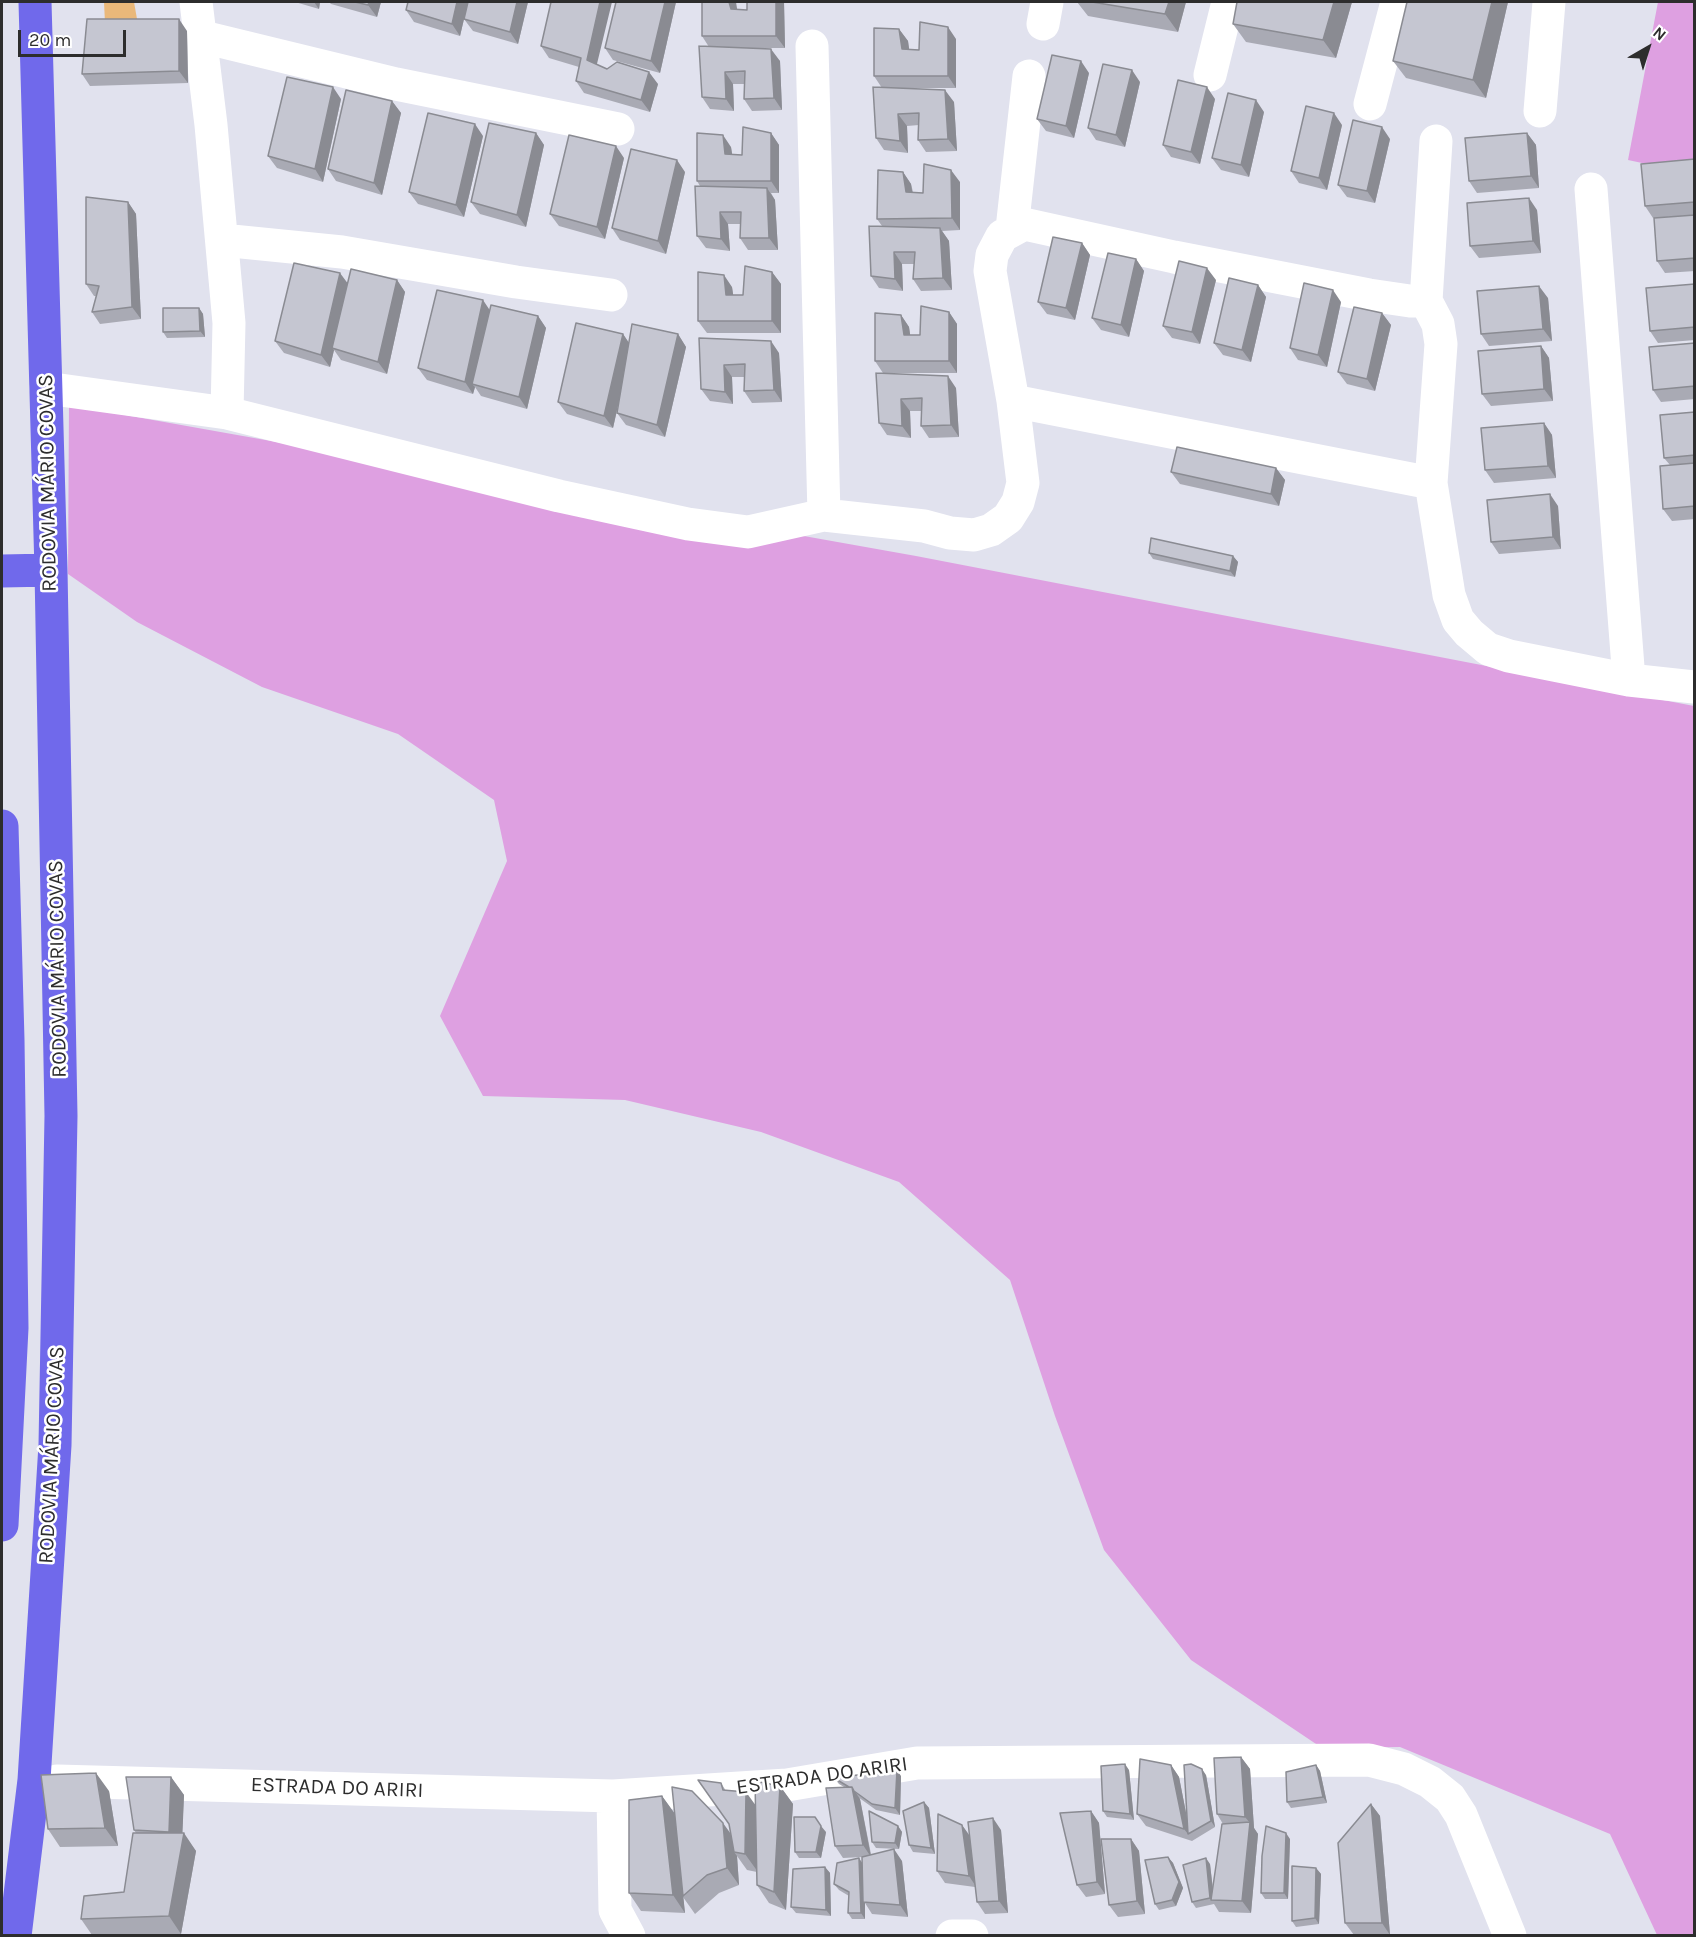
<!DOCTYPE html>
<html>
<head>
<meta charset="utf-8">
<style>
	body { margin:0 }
	#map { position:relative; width:1696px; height:1937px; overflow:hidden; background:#e1e2ee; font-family:Karla,sans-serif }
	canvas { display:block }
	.frame { position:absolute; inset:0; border:3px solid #2d2d2d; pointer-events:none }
	.north { position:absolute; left:1618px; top:18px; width:60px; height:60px; -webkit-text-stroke:4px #fff; paint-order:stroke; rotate:39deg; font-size:16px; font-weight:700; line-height:24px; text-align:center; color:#2d2d2d }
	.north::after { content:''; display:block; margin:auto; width:21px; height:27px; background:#2d2d2d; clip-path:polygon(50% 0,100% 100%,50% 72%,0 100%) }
	.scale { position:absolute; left:18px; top:30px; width:108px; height:27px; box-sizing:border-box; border:3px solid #2d2d2d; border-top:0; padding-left:8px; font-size:18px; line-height:21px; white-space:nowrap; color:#2d2d2d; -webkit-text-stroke:4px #fff; paint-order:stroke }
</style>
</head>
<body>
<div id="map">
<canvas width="1696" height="1937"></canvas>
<div class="frame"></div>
<div class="north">N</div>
<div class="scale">20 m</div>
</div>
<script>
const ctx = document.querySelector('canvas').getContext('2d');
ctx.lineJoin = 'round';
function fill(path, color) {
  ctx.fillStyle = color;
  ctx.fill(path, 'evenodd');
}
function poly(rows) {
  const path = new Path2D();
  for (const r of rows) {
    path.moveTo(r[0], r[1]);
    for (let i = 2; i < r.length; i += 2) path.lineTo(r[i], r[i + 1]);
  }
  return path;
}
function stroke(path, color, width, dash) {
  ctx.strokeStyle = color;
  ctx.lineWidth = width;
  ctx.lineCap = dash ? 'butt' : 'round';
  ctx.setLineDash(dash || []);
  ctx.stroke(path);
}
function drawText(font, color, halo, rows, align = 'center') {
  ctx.font = font + ' Karla,sans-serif';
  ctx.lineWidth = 5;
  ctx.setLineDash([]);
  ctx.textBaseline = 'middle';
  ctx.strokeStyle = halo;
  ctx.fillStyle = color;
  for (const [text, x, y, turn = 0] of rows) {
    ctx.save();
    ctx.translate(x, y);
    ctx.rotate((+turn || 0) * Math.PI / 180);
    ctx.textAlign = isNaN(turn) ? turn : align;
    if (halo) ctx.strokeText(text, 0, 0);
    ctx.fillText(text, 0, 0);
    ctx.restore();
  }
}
const green = poly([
	[1658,2,1694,2,1694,174,1628,160],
	[69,405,916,556,1694,706,1694,1935,1657,1935,1610,1834,1400,1747,1322,1748,1191,1660,1104,1550,1055,1416,1010,1280,899,1182,761,1132,625,1100,483,1096,440,1016,507,861,494,800,398,734,262,687,137,622,68,574]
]);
const water = poly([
	[104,2,134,2,137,19,105,23]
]);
const minor = poly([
	[196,2,211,125,229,323,227,413],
	[1043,24,1047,2],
	[199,36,396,84,618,129],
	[812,46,824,515,924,526,950,533,974,535,991,530,1008,518,1018,502,1023,483,1013,401,990,271,992,255,1002,236,1024,224,1174,257,1369,295,1410,301,1426,301,1438,324,1441,344,1431,483,1449,595,1458,620,1469,633,1488,649,1509,656,1629,680,1694,687],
	[1210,75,1228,2],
	[1370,104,1397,2],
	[1540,111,1549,2],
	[1591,189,1629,680],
	[1012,229,1029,76],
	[222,240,342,252,516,282,611,295],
	[1426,301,1436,141],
	[46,388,227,413,559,496,688,524,748,532,824,515],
	[1013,401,1431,483],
	[57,1781,613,1796,787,1785,917,1763,1369,1760,1404,1769,1430,1782,1450,1798,1461,1815,1510,1936],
	[613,1796,615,1910,629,1936],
	[952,1936,972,1936]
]);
const major = poly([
	[2,571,51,570],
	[2,826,8,1040,12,1328,2,1525],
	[15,1936,34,1780,55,1445,61,1116,51,570,35,2]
]);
const wall = poly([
	[295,2,320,2,319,9],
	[329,2,381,2,377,17,331,4],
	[468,2,460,36,414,22,406,10],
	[468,2,528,2,518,44,473,31,464,19],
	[551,2,597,65,607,69,658,84,650,112,584,93,576,81,579,67,549,58,541,46],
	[616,2,676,2,660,73,613,60,605,48],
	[784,2,785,48,759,48,780,61,782,110,752,111,744,99,745,84,733,84,734,111,710,109,702,97,709,47,702,36,737,10,747,10],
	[1077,2,1186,2,1178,32,1088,16],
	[1352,2,1336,58,1246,42,1233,24],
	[1508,2,1486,98,1406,78,1393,61],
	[899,29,908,41,909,50,919,50,956,39,956,88,893,88,954,102,957,151,926,152,918,140,919,125,907,126,908,153,884,150,876,138,882,88,874,76],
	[187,31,188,83,90,86,82,74],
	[1089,73,1074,138,1046,131,1037,119],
	[1140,82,1125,147,1096,140,1088,128],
	[341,99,323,182,277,168,268,156],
	[1215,99,1200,164,1171,157,1163,145],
	[392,101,401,113,382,195,336,181,328,169],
	[1264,112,1249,177,1221,170,1212,158],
	[1342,125,1327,190,1299,183,1291,171],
	[536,133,544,145,526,227,480,214,471,202],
	[771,133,779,145,779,193,771,193,775,200,778,250,748,250,740,238,740,224,728,224,730,251,706,248,697,236,700,186,697,181,731,147,732,155,742,155],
	[1527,133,1536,145,1539,188,1477,193,1469,181],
	[483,136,464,217,418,204,409,192],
	[1390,139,1375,203,1347,197,1338,185],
	[624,158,605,239,559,226,550,214],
	[1695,159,1695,215,1653,218,1645,206],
	[685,172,666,254,620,240,612,228],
	[903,172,911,184,913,192,923,193,960,182,960,230,942,231,949,241,952,290,921,291,913,279,914,264,902,264,903,291,879,288,871,276,882,226,877,219],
	[128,202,136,214,141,319,100,324,92,312,96,296,94,296,86,284],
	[1537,210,1541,253,1479,258,1470,246],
	[1695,215,1695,271,1665,273,1657,261],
	[1082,243,1090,255,1075,320,1047,314,1038,302],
	[1136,259,1144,271,1129,337,1101,330,1092,318],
	[772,272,781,284,781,333,707,333,698,321,732,287,733,295,743,295],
	[397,280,405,292,387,374,341,360,334,350,330,367,284,353,275,341,347,283],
	[1216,280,1200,344,1172,338,1163,326],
	[1695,284,1695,340,1658,343,1650,331],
	[1258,285,1266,297,1251,362,1223,355,1214,343],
	[1548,298,1552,341,1489,346,1481,334],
	[1341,302,1327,367,1298,360,1290,348],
	[199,308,203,314,205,337,167,338,163,332],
	[490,310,538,316,546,328,527,409,481,396,475,387,473,394,427,380,418,368],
	[949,312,957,324,957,373,883,373,875,361,901,315,909,327,910,335,920,335],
	[1382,313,1391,325,1375,391,1347,384,1338,372],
	[623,334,629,343,678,334,686,347,665,437,626,425,617,413,621,393,613,428,567,414,558,402],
	[699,338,779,353,782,402,752,403,744,391,744,377,732,377,733,404,710,401,701,389],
	[1695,343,1695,399,1661,402,1653,390],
	[1541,346,1549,358,1553,401,1491,406,1482,394],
	[876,373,956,388,959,437,929,438,921,426,921,411,910,411,911,438,887,435,879,423],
	[1695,412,1695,519,1672,521,1663,509,1670,465,1664,458],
	[1544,423,1552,435,1556,478,1494,483,1485,470],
	[1276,468,1285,480,1279,506,1180,484,1171,472],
	[1558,506,1561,549,1499,554,1491,542],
	[1149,553,1233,556,1238,562,1235,577,1153,559],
	[1241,1757,1250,1769,1254,1828,1258,1834,1251,1913,1219,1912,1214,1904,1196,1908,1192,1902,1210,1864,1213,1889,1223,1824,1217,1814],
	[1171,1765,1179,1777,1186,1813,1206,1775,1215,1827,1192,1841,1146,1826,1137,1814],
	[1316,1765,1320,1771,1327,1803,1291,1808,1287,1802],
	[1129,1770,1134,1820,1107,1817,1103,1811],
	[901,1776,900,1815,876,1810,858,1797,860,1799,871,1854,902,1861,908,1917,872,1914,865,1903,865,1919,852,1919,848,1913,849,1896,839,1890,834,1884,862,1863,862,1857,843,1858,835,1846,844,1787,839,1784,834,1778],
	[171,1777,184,1795,182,1833,196,1851,181,1934,92,1935,81,1919,124,1892,136,1833,134,1830],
	[721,1783,726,1791,755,1805,780,1786,793,1804,786,1910,769,1903,757,1885,757,1872,747,1870,737,1856,739,1885,719,1893,695,1914,683,1897,685,1913,641,1911,629,1893,662,1796,675,1814,731,1834],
	[109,1791,118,1846,60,1847,48,1829],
	[924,1802,929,1808,935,1854,913,1852,909,1845],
	[1371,1804,1380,1816,1390,1935,1354,1935,1345,1923],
	[1091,1811,1099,1823,1105,1894,1086,1897,1077,1885],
	[962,1825,970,1836,1001,1830,1008,1913,985,1914,977,1902,975,1887,945,1883,937,1871],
	[898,1826,902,1832,899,1849,876,1848,872,1842],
	[826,1832,821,1858,799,1858,795,1852],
	[1131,1839,1139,1851,1145,1914,1118,1917,1109,1905],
	[1290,1839,1288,1899,1265,1899,1261,1893],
	[1168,1857,1173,1863,1183,1888,1176,1906,1159,1910,1155,1904],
	[825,1867,830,1873,831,1916,796,1913,791,1907],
	[1316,1868,1321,1874,1319,1924,1296,1927,1292,1921]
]);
const shadedWall = poly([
	[314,2,320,2,319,9],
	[369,2,381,2,377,17,368,5],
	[457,2,468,2,460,36,452,24],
	[517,2,528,2,518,44,510,32],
	[600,2,612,2,595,72,587,60],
	[665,2,676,2,660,73,651,61],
	[729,2,736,2,739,21,731,9],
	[776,2,784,2,785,48,776,36],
	[1169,2,1186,2,1178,32,1165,14],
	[1334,2,1352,2,1336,58,1323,40],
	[1492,2,1508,2,1486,98,1473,80],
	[179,19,187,31,188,83,179,71],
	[948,27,956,39,956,88,948,76],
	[899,29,908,41,911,62,902,49],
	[771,49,780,61,782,110,774,98],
	[1081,61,1089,73,1074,138,1066,126],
	[1132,70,1140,82,1125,147,1116,135],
	[649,72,658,84,650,112,641,100],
	[725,72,733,84,734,111,726,99],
	[333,87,341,99,323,182,315,169],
	[1207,87,1215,99,1200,164,1191,152],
	[945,90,954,102,957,151,948,139],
	[1256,100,1264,112,1249,177,1241,165],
	[392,101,401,113,382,195,374,183],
	[1334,113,1342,125,1327,190,1319,178],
	[898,114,907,126,908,153,900,141],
	[475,124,483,136,464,217,456,205],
	[1382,127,1390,139,1375,203,1367,191],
	[536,133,544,145,526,227,517,215],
	[771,133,779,145,779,193,771,181],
	[1527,133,1536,145,1539,188,1531,176],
	[723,135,731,147,734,166,725,154],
	[616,146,624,158,605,239,597,227],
	[677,160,685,172,666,254,658,241],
	[951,170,960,182,960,230,952,218],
	[903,172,911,184,914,204,906,192],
	[767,188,775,200,778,250,769,238],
	[1529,198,1537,210,1541,253,1533,241],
	[128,202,136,214,141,319,132,307],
	[720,212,728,224,730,251,721,239],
	[940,228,949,241,952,290,943,278],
	[1082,243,1090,255,1075,320,1066,308],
	[894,252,902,264,903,291,895,279],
	[1136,259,1144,271,1129,337,1121,325],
	[1207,268,1216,280,1200,344,1192,332],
	[772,272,781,284,781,333,772,321],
	[340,273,349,285,332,348,334,350,330,367,321,355],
	[724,275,732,287,735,307,726,295],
	[397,280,405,292,387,374,378,362],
	[1258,285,1266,297,1251,362,1242,350],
	[1539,286,1548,298,1552,341,1543,329],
	[1333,290,1341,302,1327,367,1318,355],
	[483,300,491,312,472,384,475,387,473,394,465,382],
	[199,308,203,314,205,337,200,331],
	[949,312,957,324,957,373,949,361],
	[1382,313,1391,325,1375,391,1367,379],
	[901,315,909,327,912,347,904,335],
	[538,316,546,328,527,409,519,397],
	[623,334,631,346,613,428,604,416],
	[678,334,686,347,665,437,657,425],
	[771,341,779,353,782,402,774,390],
	[1541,346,1549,358,1553,401,1544,389],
	[724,365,732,377,733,404,725,392],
	[948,376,956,388,959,437,951,425],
	[901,399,910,411,911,438,902,426],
	[1544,423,1552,435,1556,478,1548,466],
	[1276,468,1285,480,1279,506,1271,494],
	[1550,494,1558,506,1561,549,1553,537],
	[1233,556,1238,562,1235,577,1230,571],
	[1241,1757,1250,1769,1254,1828,1258,1834,1251,1913,1242,1901,1250,1823,1245,1817],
	[1125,1764,1129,1770,1134,1820,1130,1814],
	[1171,1765,1179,1777,1190,1833,1188,1834,1184,1829],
	[1316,1765,1320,1771,1327,1803,1323,1797],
	[1202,1769,1206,1775,1215,1827,1211,1821],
	[897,1770,901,1776,900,1815,895,1808],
	[96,1773,109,1791,118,1846,105,1828],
	[171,1777,184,1795,182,1845,184,1833,196,1851,181,1934,169,1916,181,1849,169,1832],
	[780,1786,793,1804,786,1910,774,1892],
	[852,1787,860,1799,871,1857,863,1845],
	[746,1792,759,1810,758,1872,745,1854],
	[662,1796,675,1814,685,1913,673,1895],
	[924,1802,929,1808,935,1854,931,1848],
	[1371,1804,1380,1816,1390,1935,1382,1923],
	[1091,1811,1099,1823,1105,1894,1097,1882],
	[993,1818,1001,1830,1008,1913,999,1901],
	[723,1823,736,1841,734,1852,737,1856,739,1885,727,1868],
	[962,1825,971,1838,977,1888,969,1876],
	[821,1826,826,1832,821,1858,816,1852],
	[898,1826,902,1832,899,1849,895,1843],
	[1286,1833,1290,1839,1288,1899,1284,1893],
	[1131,1839,1139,1851,1145,1914,1137,1901],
	[894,1849,902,1861,908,1917,900,1905],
	[1168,1857,1173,1863,1183,1888,1176,1906,1172,1900],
	[859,1858,863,1864,863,1902,865,1903,865,1919,861,1913],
	[1206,1858,1210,1864,1214,1900,1211,1900,1210,1898],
	[825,1867,830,1873,831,1916,826,1910],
	[1316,1868,1321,1874,1319,1924,1315,1918]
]);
const building = poly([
	[355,2,369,2,368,5,355,2],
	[408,2,457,2,452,24,406,10,408,2],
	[468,2,517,2,510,32,464,19,468,2],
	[551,2,600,2,587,60,607,69,617,62,649,72,641,100,576,81,581,58,541,46,551,2],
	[616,2,665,2,651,61,605,48,616,2],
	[702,2,729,2,731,9,747,10,747,2,776,2,776,36,702,36,702,2],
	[1092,2,1169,2,1165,14,1092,2],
	[1237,2,1334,2,1323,40,1233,24,1237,2],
	[1407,2,1492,2,1473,80,1393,61,1407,2],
	[87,19,179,19,179,71,82,74,87,19],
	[920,22,948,27,948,76,874,76,874,28,899,29,902,49,919,50,920,22],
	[699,46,771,49,774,98,744,99,745,71,725,72,726,99,702,97,699,46],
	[1052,55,1081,61,1066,126,1037,119,1052,55],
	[1103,64,1132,70,1116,135,1088,128,1103,64],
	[287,77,333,87,315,169,268,156,287,77],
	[1178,80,1207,87,1191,152,1163,145,1178,80],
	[873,87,945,90,948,139,918,140,919,113,898,114,900,141,876,138,873,87],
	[346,90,392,101,374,183,328,169,346,90],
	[1228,93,1256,100,1241,165,1212,158,1228,93],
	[1306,106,1334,113,1319,178,1291,171,1306,106],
	[428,113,475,124,456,205,409,192,428,113],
	[1353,120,1382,127,1367,191,1338,185,1353,120],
	[489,123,536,133,517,215,471,202,489,123],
	[743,127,771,133,771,181,697,181,697,133,723,135,725,154,742,155,743,127],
	[1527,133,1531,176,1469,181,1465,138,1527,133],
	[569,135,616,146,597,227,550,214,569,135],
	[631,149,677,160,658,241,612,228,631,149],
	[1695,159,1695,202,1645,206,1641,164,1695,159],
	[924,164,951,170,952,218,877,219,878,170,903,172,906,192,923,193,924,164],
	[695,186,767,188,769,238,740,238,741,212,720,212,721,239,697,236,695,186],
	[86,197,128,202,132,307,92,312,99,286,86,284,86,197],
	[1529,198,1533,241,1470,246,1467,203,1529,198],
	[1695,215,1695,258,1657,261,1654,218,1695,215],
	[869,226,940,228,943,278,913,279,915,252,894,252,895,279,871,276,869,226],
	[1053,237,1082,243,1066,308,1038,302,1053,237],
	[1108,253,1136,259,1121,325,1092,318,1108,253],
	[1179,261,1207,268,1192,332,1163,326,1179,261],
	[294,263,340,273,321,355,275,341,294,263],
	[745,266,772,272,772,321,698,321,698,272,724,275,726,295,743,295,745,266],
	[351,269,397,280,378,362,332,348,351,269],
	[1229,278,1258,285,1242,350,1214,343,1229,278],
	[1304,283,1333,290,1318,355,1290,348,1304,283],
	[1695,284,1695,327,1650,331,1646,288,1695,284],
	[1539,286,1543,329,1481,334,1477,291,1539,286],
	[437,290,483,300,465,382,418,368,437,290],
	[491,305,538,316,519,397,472,384,491,305],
	[921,306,949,312,949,361,875,361,875,313,901,315,904,335,920,335,921,306],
	[1354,307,1382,313,1367,379,1338,372,1354,307],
	[163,308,199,308,200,331,163,332,163,308],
	[576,323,623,334,604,416,558,402,576,323],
	[632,324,678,334,657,425,617,413,632,324],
	[699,338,771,341,774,390,744,391,745,364,724,365,725,392,701,389,699,338],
	[1695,343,1695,386,1653,390,1649,347,1695,343],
	[1541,346,1544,389,1482,394,1478,351,1541,346],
	[876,373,948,376,951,425,921,426,922,398,901,399,902,426,879,423,876,373],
	[1695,412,1695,455,1664,458,1660,415,1695,412],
	[1544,423,1548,466,1485,470,1481,428,1544,423],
	[1177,447,1276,468,1271,494,1171,472,1177,447],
	[1695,463,1695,506,1663,509,1660,466,1695,463],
	[1550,494,1553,537,1491,542,1487,500,1550,494],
	[1151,538,1233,556,1230,571,1149,553,1151,538],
	[1241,1757,1245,1817,1217,1814,1214,1758,1241,1757],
	[1140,1759,1171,1765,1184,1829,1137,1814,1140,1759],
	[1125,1764,1130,1814,1103,1811,1101,1766,1125,1764],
	[1191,1764,1202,1769,1211,1821,1188,1834,1184,1765,1191,1764],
	[1316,1765,1323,1797,1287,1802,1286,1772,1316,1765],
	[897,1770,895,1808,872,1804,854,1791,852,1787,849,1787,834,1778,897,1770],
	[96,1773,105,1828,48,1829,41,1775,96,1773],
	[126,1777,171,1777,169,1832,134,1830,126,1777],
	[698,1780,721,1783,723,1790,746,1792,745,1854,734,1852,729,1824,698,1780],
	[755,1781,780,1786,774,1892,757,1885,755,1781],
	[672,1787,692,1791,723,1823,727,1868,707,1875,683,1896,672,1787],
	[852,1787,863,1845,835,1846,826,1788,852,1787],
	[662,1796,673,1895,629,1893,629,1800,662,1796],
	[924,1802,931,1848,909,1845,903,1811,924,1802],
	[1371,1804,1382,1923,1345,1923,1338,1843,1371,1804],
	[869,1811,898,1826,895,1843,872,1842,869,1811],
	[1091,1811,1097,1882,1077,1885,1060,1813,1091,1811],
	[938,1814,962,1825,969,1876,937,1871,938,1814],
	[794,1817,815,1817,821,1826,816,1852,795,1852,794,1817],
	[993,1818,999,1901,977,1902,968,1822,993,1818],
	[1250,1822,1242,1901,1211,1900,1222,1824,1250,1822],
	[1266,1826,1286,1833,1284,1893,1261,1893,1262,1856,1266,1826],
	[133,1833,184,1833,169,1916,81,1919,84,1896,124,1892,133,1833],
	[1101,1839,1131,1839,1137,1901,1109,1905,1101,1839],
	[894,1849,900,1905,863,1902,862,1857,894,1849],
	[1168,1857,1179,1882,1172,1900,1155,1904,1145,1860,1168,1857],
	[859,1858,861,1913,848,1913,849,1892,834,1884,837,1863,859,1858],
	[1206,1858,1210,1898,1192,1902,1183,1865,1206,1858],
	[1292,1866,1316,1868,1315,1918,1292,1921,1292,1866],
	[825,1867,826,1910,791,1907,793,1869,825,1867]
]);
const streetNames = [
	["RODOVIA MÁRIO COVAS",48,483,-91],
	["RODOVIA MÁRIO COVAS",58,969,-91],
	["RODOVIA MÁRIO COVAS",52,1455,-87],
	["ESTRADA DO ARIRI",822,1776,-8],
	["ESTRADA DO ARIRI",337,1788,2]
];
fill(green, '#dea0e1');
fill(water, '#eab87a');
stroke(minor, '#fff', 33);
stroke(major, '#7069eb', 33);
fill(wall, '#a9aab4');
fill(shadedWall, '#8a8b92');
fill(building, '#c5c6d1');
stroke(building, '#8a8b92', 1.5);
drawText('21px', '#2d2d2d', '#fff', streetNames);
</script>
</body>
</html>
